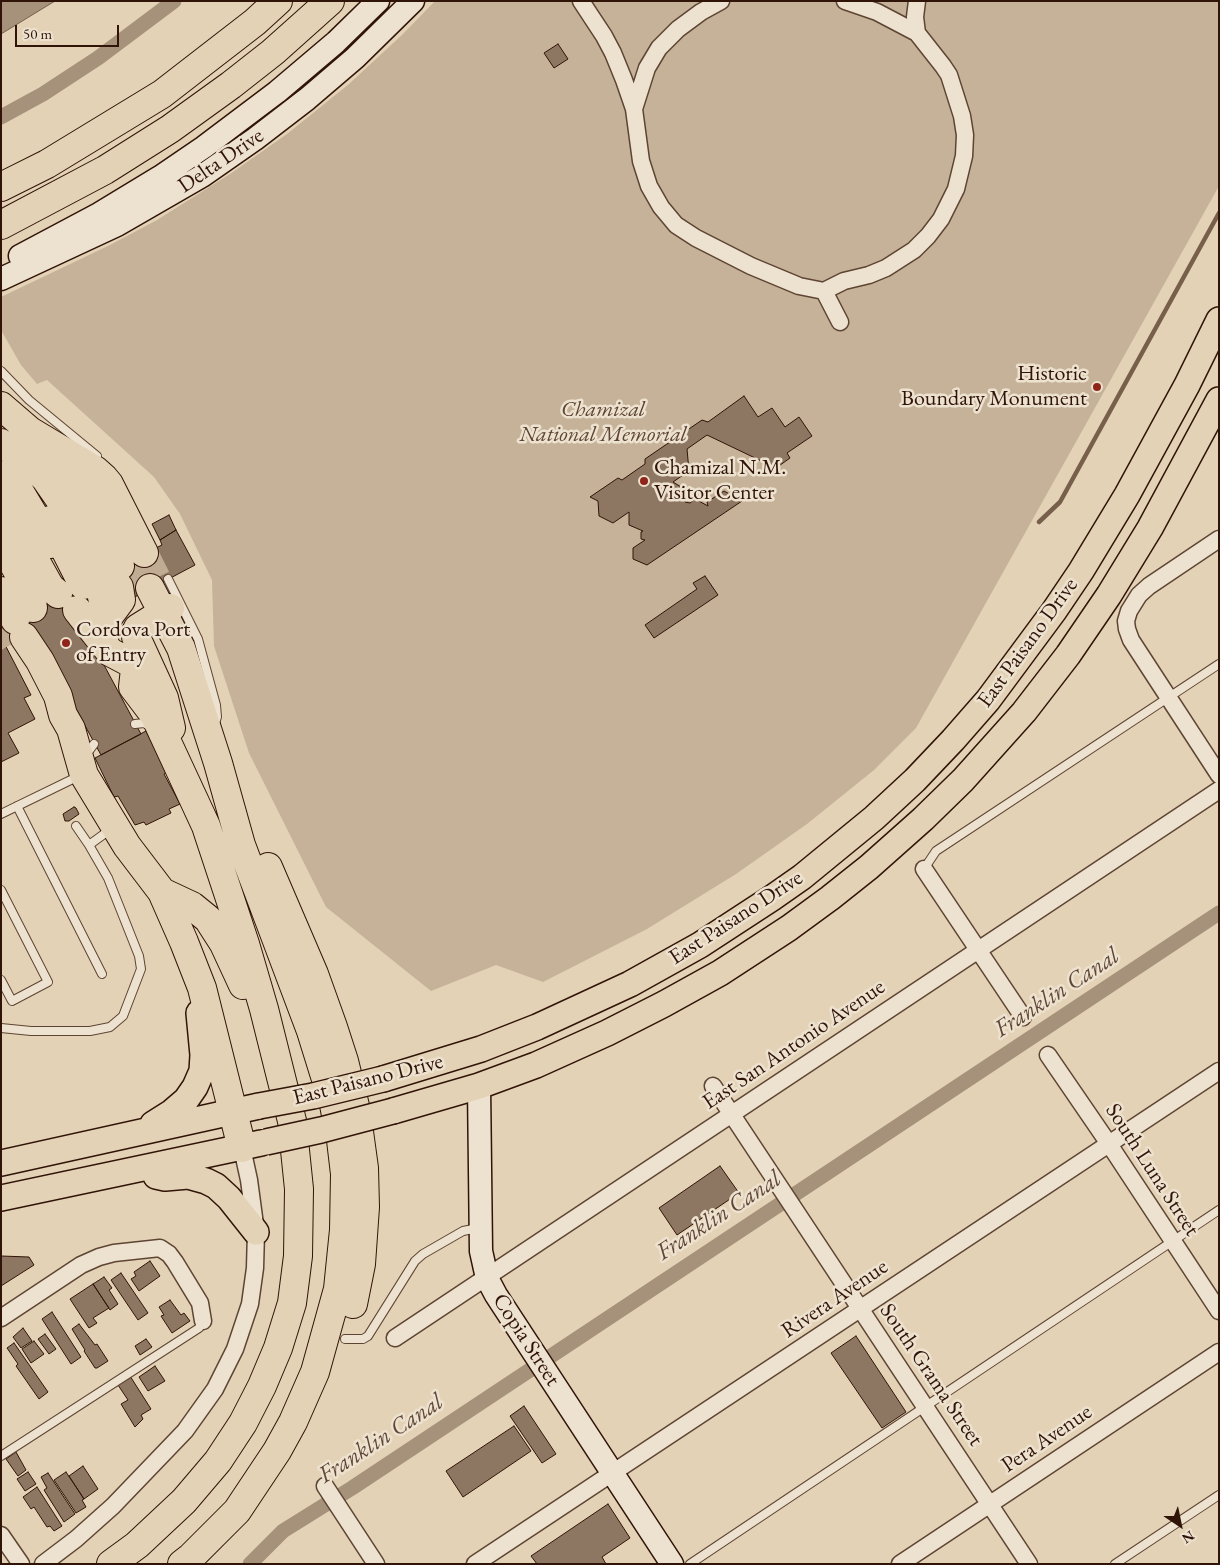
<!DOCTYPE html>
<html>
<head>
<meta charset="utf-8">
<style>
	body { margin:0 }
	#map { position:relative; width:1220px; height:1565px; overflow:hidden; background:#e3d2b5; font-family:"EB Garamond",serif }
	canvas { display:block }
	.frame { position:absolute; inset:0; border:2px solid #311408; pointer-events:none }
	.north { position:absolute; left:1155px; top:1500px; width:50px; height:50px; -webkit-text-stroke:4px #ede2cf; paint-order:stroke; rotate:146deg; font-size:14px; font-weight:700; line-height:20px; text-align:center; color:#311408 }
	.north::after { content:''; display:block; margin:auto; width:18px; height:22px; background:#311408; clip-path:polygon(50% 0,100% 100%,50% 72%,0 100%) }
	.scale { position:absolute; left:15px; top:25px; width:104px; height:22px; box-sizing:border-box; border:2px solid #311408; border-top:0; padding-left:6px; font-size:15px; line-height:18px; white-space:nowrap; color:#311408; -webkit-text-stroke:4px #ede2cf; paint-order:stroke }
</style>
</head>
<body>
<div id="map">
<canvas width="1220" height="1565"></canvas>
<div class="frame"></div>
<div class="north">N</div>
<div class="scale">50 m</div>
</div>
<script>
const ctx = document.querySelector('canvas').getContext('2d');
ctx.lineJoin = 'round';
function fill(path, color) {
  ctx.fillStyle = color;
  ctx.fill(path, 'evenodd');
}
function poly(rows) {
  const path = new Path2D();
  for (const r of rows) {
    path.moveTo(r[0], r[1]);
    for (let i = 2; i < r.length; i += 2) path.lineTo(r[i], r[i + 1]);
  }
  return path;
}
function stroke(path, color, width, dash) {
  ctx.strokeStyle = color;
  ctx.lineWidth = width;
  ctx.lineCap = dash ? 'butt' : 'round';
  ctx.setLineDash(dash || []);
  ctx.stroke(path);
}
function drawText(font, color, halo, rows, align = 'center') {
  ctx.font = font + ' "EB Garamond",serif';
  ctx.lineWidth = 5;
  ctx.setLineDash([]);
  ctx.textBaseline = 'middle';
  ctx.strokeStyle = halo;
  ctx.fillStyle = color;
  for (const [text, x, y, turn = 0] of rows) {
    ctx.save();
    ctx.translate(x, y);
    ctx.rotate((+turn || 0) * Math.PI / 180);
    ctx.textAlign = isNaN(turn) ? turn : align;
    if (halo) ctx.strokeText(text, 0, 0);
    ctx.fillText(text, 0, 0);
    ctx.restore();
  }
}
const green = poly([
	[435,1,1219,1,1219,186,916,728,874,770,807,824,736,874,647,929,543,982,496,965,431,991,326,907,249,753,214,646,212,580,180,514,154,477,47,380,37,384,21,365,1,330,1,297,112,244,157,220,230,174,287,134,349,84,403,34]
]);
const water = poly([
	[1,1,55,1,1,34,1,1]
]);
const stream = poly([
	[1039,522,1060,502,1219,213]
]);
const canal = poly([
	[1,117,43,94,98,58,174,1],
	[250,1564,283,1531,352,1488,1219,913]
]);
const building = poly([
	[558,44,568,59,554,68,544,53,558,44],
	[744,396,758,417,772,408,785,427,799,417,812,436,787,453,790,458,776,468,707,435,687,449,689,471,673,482,686,490,685,502,690,503,695,499,708,506,707,502,724,491,742,501,647,565,633,559,633,548,645,540,641,539,641,532,643,531,629,525,629,512,613,523,599,516,598,501,590,497,618,478,622,480,645,464,645,459,702,420,708,422,744,396],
	[169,515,176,530,160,540,152,524,169,515],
	[176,530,195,565,129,600,122,586,75,611,141,734,101,755,34,632,6,646,1,637,1,627,24,616,27,611,162,545,160,540,176,530],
	[705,576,718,595,654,638,645,625,697,589,693,583,705,576],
	[1,637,31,695,24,698,35,719,8,733,19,753,1,762,1,637],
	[146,731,167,772,164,774,180,804,169,809,171,813,146,825,144,822,135,825,118,796,114,797,95,758,146,731],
	[74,807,76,808,79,814,69,821,65,821,63,814,74,807],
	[720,1166,739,1193,677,1235,659,1208,720,1166],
	[1,1256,29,1257,34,1265,1,1286,1,1256],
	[150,1261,160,1276,139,1291,131,1279,136,1276,134,1272,150,1261],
	[121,1273,148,1313,138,1320,111,1280,121,1273],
	[104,1277,112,1288,109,1290,118,1304,110,1310,93,1284,104,1277],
	[93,1284,109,1308,93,1318,97,1323,89,1328,70,1299,93,1284],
	[170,1300,181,1315,184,1313,190,1321,172,1333,161,1316,164,1315,159,1307,170,1300],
	[52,1312,81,1357,71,1364,42,1319,52,1312],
	[79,1324,95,1345,97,1344,108,1361,97,1368,95,1368,84,1351,85,1350,72,1329,79,1324],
	[23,1328,32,1341,21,1348,13,1337,23,1328],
	[45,1334,56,1349,49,1354,38,1339,45,1334],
	[856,1336,906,1412,882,1428,831,1353,856,1336],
	[146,1339,152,1347,140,1355,135,1346,146,1339],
	[34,1341,44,1354,31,1363,22,1349,34,1341],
	[14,1343,48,1392,39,1399,16,1366,18,1364,7,1348,14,1343],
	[155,1366,165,1381,148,1391,139,1377,155,1366],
	[130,1376,151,1409,141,1415,143,1419,135,1427,121,1404,128,1400,118,1385,130,1376],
	[524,1406,556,1454,542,1463,510,1416,524,1406],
	[514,1426,531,1451,463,1497,446,1471,514,1426],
	[16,1452,26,1470,18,1476,6,1459,16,1452],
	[83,1466,98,1489,84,1499,69,1476,83,1466],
	[28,1472,36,1484,25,1491,17,1479,28,1472],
	[66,1472,84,1499,82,1500,86,1507,76,1513,54,1480,66,1472],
	[48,1473,75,1514,64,1522,44,1490,47,1488,41,1477,48,1473],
	[37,1487,62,1526,54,1531,50,1526,47,1527,34,1507,31,1509,23,1497,37,1487],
	[608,1504,630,1538,602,1557,606,1564,537,1564,531,1556,608,1504]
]);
const highwayTunnel = poly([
	[144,553,159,583],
	[126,562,142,593],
	[1,630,10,645]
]);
const lane = poly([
	[1,371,29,400,97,456],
	[168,579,198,639,216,705,217,717,215,723],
	[135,724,144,723,151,727],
	[85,756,94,744],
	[17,806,102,974],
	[1,814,79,776],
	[76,826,89,845],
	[924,869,936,851,1219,664],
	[1,890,48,982,12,1001,1,980],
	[1,1028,31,1031,90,1031,110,1027,123,1016,141,969,139,956,108,878,89,845,111,829],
	[345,1339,363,1339,368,1336,415,1261,423,1254,463,1231,478,1228],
	[1,1456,199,1328,203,1321],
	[690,1564,1219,1210],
	[1115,1564,1219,1495]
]);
const street = poly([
	[581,1,604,36,613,53,624,80,634,109,641,161,649,186,661,207,676,225,696,238,751,266,799,286,824,291,844,281,869,275,886,268,914,250,928,236,941,219,956,189,964,156,965,135,962,116,949,75,943,66,917,33,877,12,845,1],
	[917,33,915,17,917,1],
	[634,109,647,68,659,48,678,29,701,12,721,1],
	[824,291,840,322],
	[1219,539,1149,586,1139,595,1129,611,1126,621,1127,629,1131,640,1219,775],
	[924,869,1023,1017],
	[1048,1055,1109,1144,1219,1311],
	[713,1086,1029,1564],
	[1,1318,81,1265,99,1257,114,1253,160,1248,169,1254,175,1262,200,1303,203,1321],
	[395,1338,1219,790],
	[325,1486,376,1564],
	[1,1535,21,1564],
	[43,1564,76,1539,113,1506,185,1431,215,1389,235,1349,250,1304,255,1268,256,1232,249,1180,242,1148],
	[475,1564,1219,1071],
	[900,1564,1219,1352]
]);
const secondary = poly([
	[20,256,99,214,160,177,204,147,277,92,336,42,378,1],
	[1,279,117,225,202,176,255,139,307,99,355,58,413,1],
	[479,1086,481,1251,487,1278,496,1295,672,1564]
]);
const primary = poly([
	[383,1079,481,1049,537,1027,630,984,700,945,772,898,802,877,874,818,915,780,953,740,988,700,1054,611,1081,571,1127,495,1187,385,1219,320],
	[393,1111,479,1086,536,1065,607,1033,664,1004,720,973,789,928,830,898,869,867,923,819,963,780,1024,712,1068,655,1109,595,1150,528,1219,400],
	[153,1124,172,1112,186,1100,195,1087,202,1071,203,1055,199,1013],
	[1,1163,259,1106],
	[156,1176,165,1178,188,1176,206,1181,216,1186,229,1198,256,1232],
	[1,1198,261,1143]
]);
const highway = poly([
	[1,187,47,164,162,94,255,22,278,1],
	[1,225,105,170,170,129,231,85,273,52,330,1],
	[1,406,30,431,95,470,104,478,109,484,144,553],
	[1,443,19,455,45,478,63,504,100,576],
	[46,453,64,470,83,493,120,566],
	[1,475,21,494,51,544],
	[1,499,50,587,58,594],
	[50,520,83,585],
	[1,541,31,596,33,608],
	[150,588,181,648,218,763,241,845,311,1031,334,1105,341,1140,345,1174,344,1230,338,1289,315,1372,293,1422,277,1451,237,1511,191,1557,182,1564],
	[1,591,15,620],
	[102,597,105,606,104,644],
	[170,608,138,628,136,632,136,637,164,698,171,728],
	[77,610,110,652,131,663,135,669,133,687,155,716,206,826,245,944,264,1009,292,1121,299,1189,298,1256,292,1303,278,1348,262,1386,243,1423,218,1461,184,1501,137,1545,111,1564],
	[104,623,121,600,119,587],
	[24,637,40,661,58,696,63,715,71,729,84,775,127,846,162,892,184,942,202,988,242,1148],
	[268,867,314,974,333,1027,344,1061,356,1110,364,1168,365,1207,361,1264,353,1304],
	[162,892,192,906,208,919,224,944,243,985]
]);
const primaryBridge = poly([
	[259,1106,313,1096,383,1079],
	[266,1142,321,1130,393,1111]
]);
const markers = [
	[1097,387,5,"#8f2418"],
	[644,481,5,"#8f2418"],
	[66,643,5,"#8f2418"]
];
const streetNames = [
	["Delta Drive",221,161,-34],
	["East Paisano Drive",1028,643,-54],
	["East Paisano Drive",736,918,-33],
	["East San Antonio Avenue",794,1045,-34],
	["East Paisano Drive",368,1080,-14],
	["South Luna Street",1152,1170,57],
	["Rivera Avenue",835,1299,-34],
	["Copia Street",526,1340,57],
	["South Grama Street",931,1375,56],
	["Pera Avenue",1047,1439,-34]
];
const poiNames = [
	["Historic",1087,374,"right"],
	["Boundary Monument",1087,399,"right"],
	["Chamizal N.M.",654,468],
	["Visitor Center",654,493],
	["Cordova Port",76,630],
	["of Entry",76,655]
];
const parkNames = [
	["Chamizal",603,410],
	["National Memorial",603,435]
];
const waterNames = [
	["Franklin Canal",1057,993,-33],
	["Franklin Canal",719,1216,-33],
	["Franklin Canal",381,1439,-33]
];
fill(green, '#c5b298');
fill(water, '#a6917a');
stroke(water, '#775f4c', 1);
stroke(stream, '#775f4c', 4.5);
stroke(canal, '#a6917a', 15);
fill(building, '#8e7762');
stroke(building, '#311408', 1);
stroke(highwayTunnel, '#bfac92', 28, [28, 14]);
stroke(lane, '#5e4433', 10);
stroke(street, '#5e4433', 19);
stroke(secondary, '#311408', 25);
stroke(primary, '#311408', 28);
stroke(highway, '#311408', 30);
stroke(lane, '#ede2cf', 8);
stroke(street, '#ede2cf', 16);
stroke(secondary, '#ede2cf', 22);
stroke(primary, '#e3d2b5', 25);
stroke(highway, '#e3d2b5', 28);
stroke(primaryBridge, '#311408', 28, []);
stroke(primaryBridge, '#e3d2b5', 25);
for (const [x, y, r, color] of markers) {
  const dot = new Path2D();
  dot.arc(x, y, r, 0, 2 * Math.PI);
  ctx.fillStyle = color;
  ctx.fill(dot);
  stroke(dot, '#ede2cf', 2);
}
drawText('22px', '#311408', '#ede2cf', streetNames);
drawText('22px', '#311408', '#ede2cf', poiNames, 'left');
drawText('italic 22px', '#5d4333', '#ede2cf', parkNames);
drawText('italic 24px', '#604636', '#ede2cf', waterNames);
</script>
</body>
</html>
